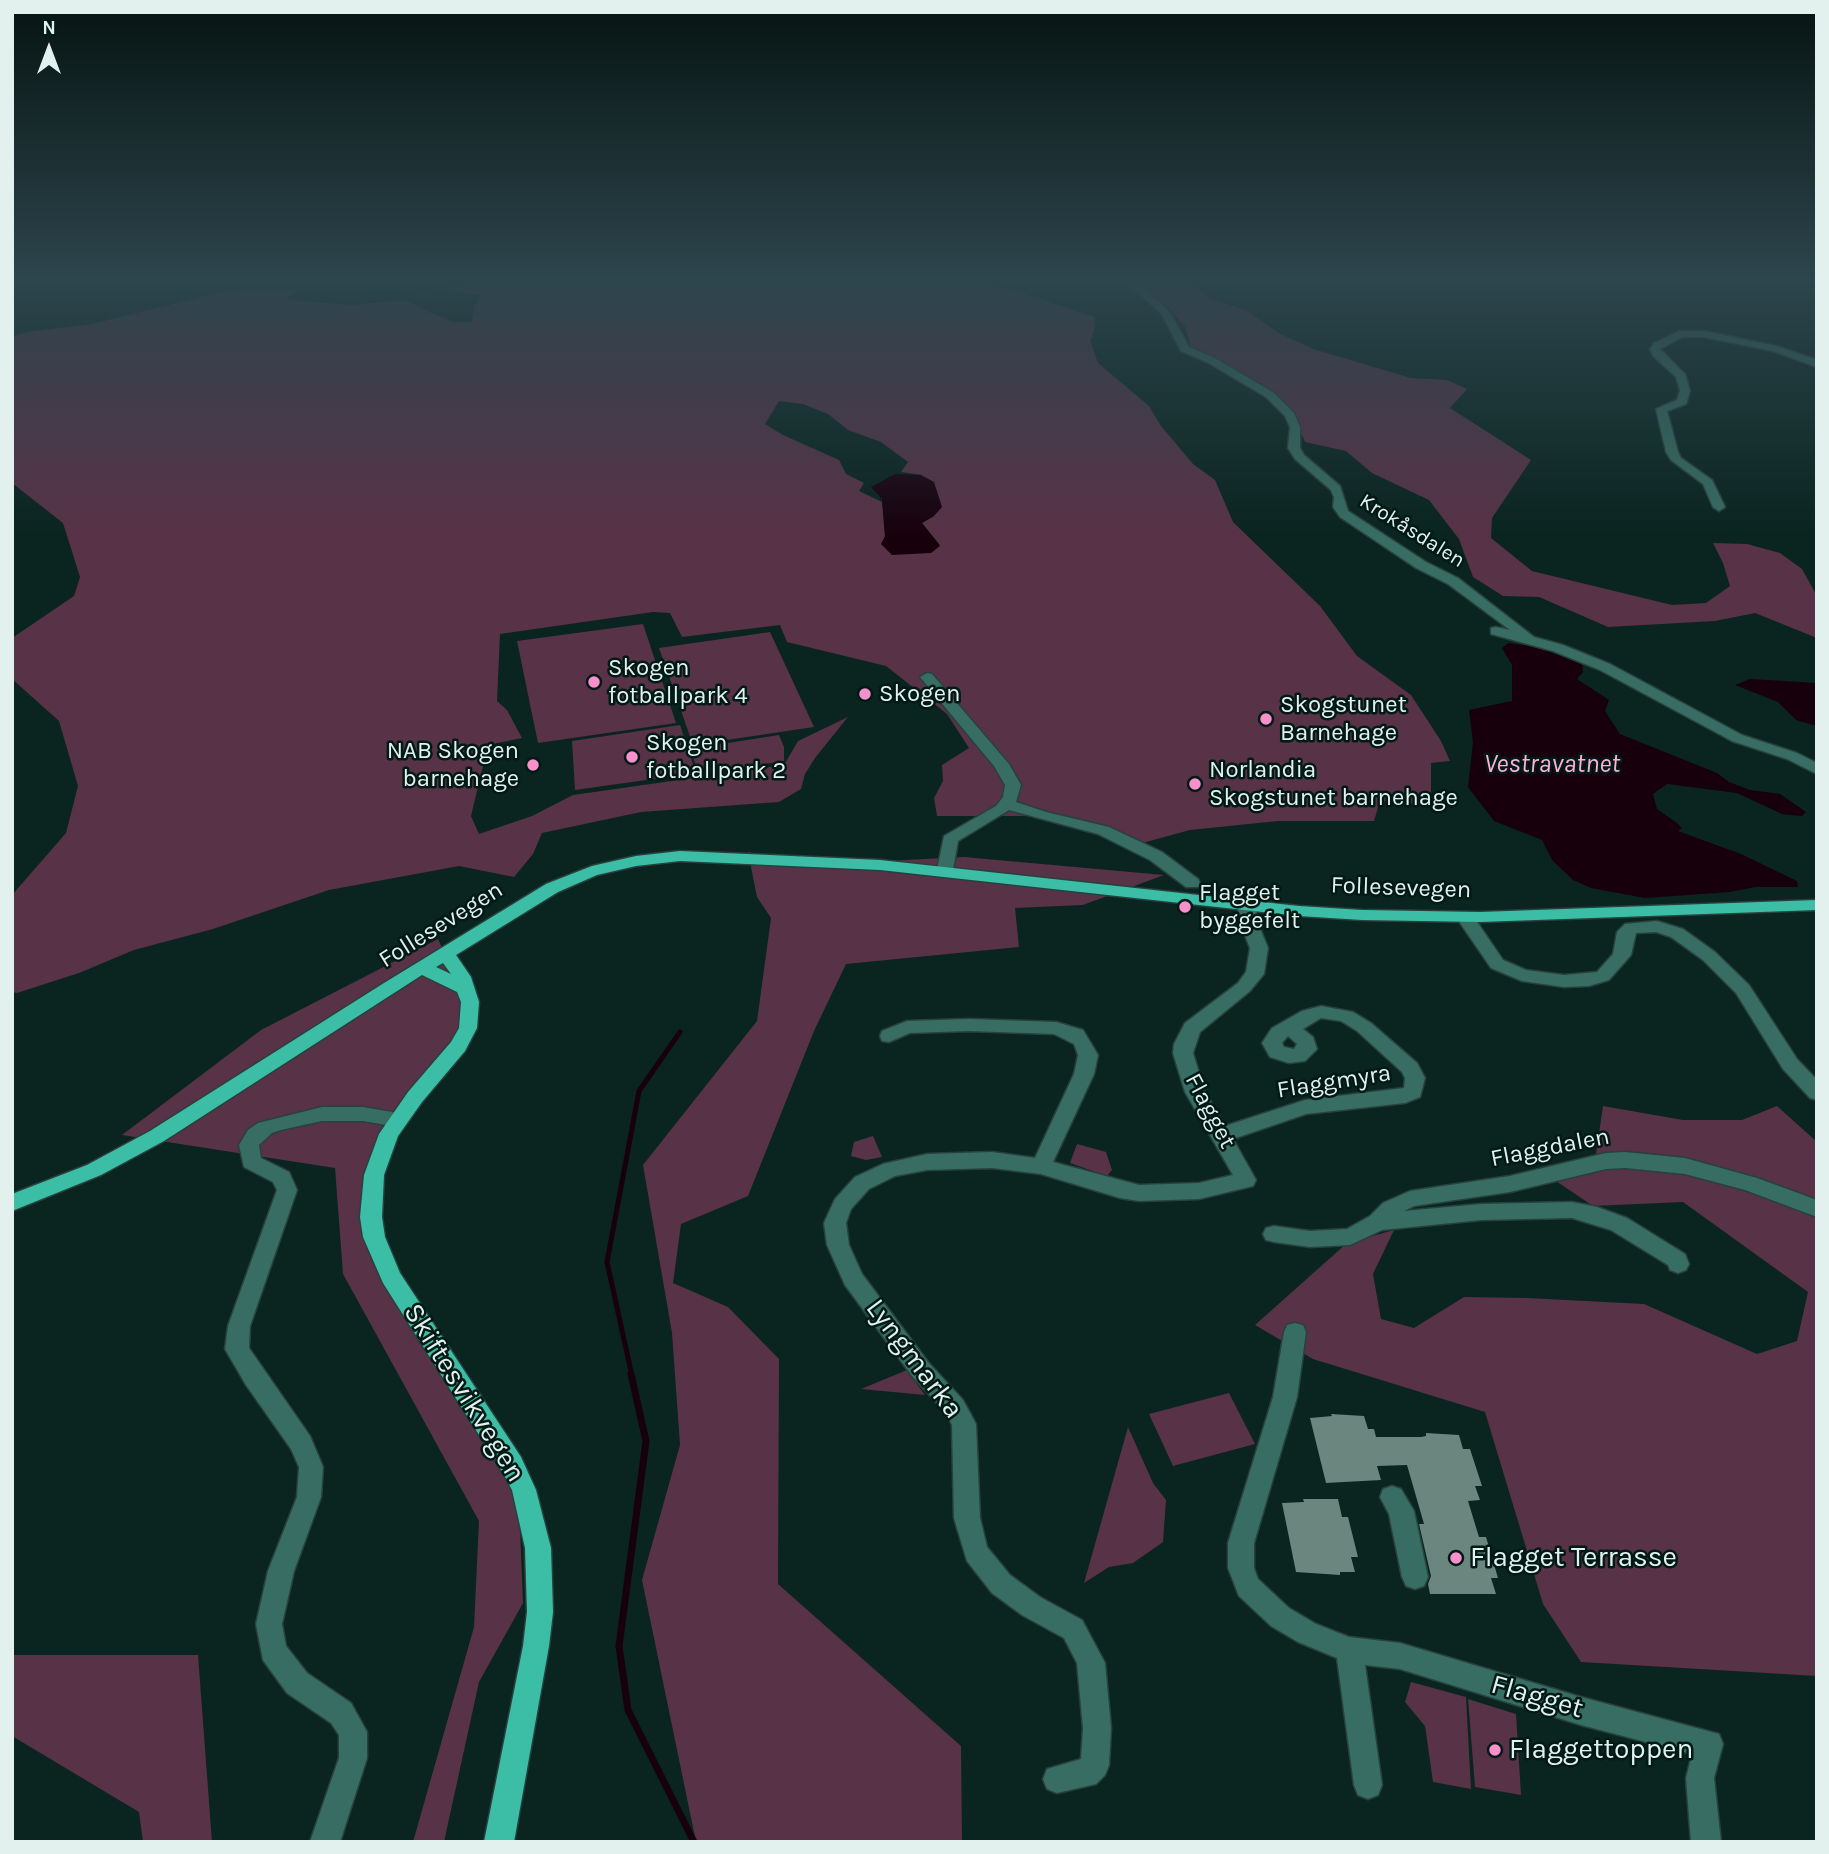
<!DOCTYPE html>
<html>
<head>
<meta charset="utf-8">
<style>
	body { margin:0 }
	#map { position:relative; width:1829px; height:1854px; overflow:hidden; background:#0a241f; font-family:Karla,sans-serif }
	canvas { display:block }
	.frame { position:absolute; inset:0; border:14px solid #e2f1ed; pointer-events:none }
	.north { position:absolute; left:14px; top:14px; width:70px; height:70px; -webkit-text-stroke:5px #021a16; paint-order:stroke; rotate:0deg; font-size:19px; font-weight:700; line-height:28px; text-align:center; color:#e2f1ed }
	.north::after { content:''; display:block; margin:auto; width:24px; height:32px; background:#e2f1ed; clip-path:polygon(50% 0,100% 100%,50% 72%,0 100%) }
</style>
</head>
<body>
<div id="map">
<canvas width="1829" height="1854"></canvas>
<div class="frame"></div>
<div class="north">N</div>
</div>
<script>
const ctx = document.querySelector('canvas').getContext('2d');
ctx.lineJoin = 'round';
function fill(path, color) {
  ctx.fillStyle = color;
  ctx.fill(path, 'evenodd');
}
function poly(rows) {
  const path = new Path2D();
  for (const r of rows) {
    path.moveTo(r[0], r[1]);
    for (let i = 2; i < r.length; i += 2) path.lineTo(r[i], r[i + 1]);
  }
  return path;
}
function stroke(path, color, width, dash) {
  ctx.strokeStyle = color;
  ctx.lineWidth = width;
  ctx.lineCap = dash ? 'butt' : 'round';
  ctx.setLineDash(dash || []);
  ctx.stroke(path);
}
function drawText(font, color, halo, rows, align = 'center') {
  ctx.font = font + ' Karla,sans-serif';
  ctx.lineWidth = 5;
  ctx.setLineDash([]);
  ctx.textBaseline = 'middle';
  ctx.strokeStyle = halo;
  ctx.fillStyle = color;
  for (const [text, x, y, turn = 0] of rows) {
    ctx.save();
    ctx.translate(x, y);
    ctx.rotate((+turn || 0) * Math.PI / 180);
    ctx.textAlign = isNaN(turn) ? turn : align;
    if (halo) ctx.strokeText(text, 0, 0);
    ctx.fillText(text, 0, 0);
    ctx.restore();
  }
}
const green = poly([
	[474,278,964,278,1019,292,1095,317,1094,331,1090,341,1098,363,1149,406,1161,426,1193,464,1215,480,1233,522,1320,606,1357,656,1411,695,1441,741,1450,761,1431,763,1431,805,1380,801,1374,821,1278,821,1190,830,1135,845,1099,830,1033,816,937,816,934,798,943,781,942,765,969,748,947,714,886,666,787,642,780,625,682,637,670,613,653,612,500,634,497,701,507,710,522,738,488,745,471,816,479,834,532,816,573,795,784,765,798,741,848,717,815,758,805,774,801,789,779,802,641,812,542,833,533,854,514,877,459,866,329,890,213,929,134,950,79,973,17,993,12,992,12,895,66,833,78,786,59,721,12,679,12,638,74,596,80,577,63,523,12,483,12,337,27,332,92,324,218,293,252,289,298,291,285,298,301,301,351,305,404,300,452,322,472,322,474,306,482,296,442,288,472,284],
	[779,401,803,404,828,414,848,430,881,442,908,462,901,472,922,475,934,516,922,523,940,545,885,536,882,502,859,491,864,483,846,474,839,460,783,435,765,424],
	[1118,278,1185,278,1211,299,1246,310,1280,334,1313,349,1411,378,1447,380,1467,389,1450,408,1531,460,1492,518,1491,538,1532,571,1672,605,1706,603,1730,586,1723,563,1713,543,1747,544,1780,553,1802,569,1817,596,1817,638,1755,613,1715,621,1608,627,1539,597,1503,596,1473,577,1459,539,1429,500,1372,473,1346,451,1305,442,1290,408,1275,395,1192,350,1185,327,1169,308,1146,290],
	[643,624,676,723,538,743,517,641],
	[770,632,814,727,693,745,659,648],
	[680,725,696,773,575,790,572,741],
	[779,735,784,747,784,761,699,774,690,749],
	[748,852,809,865,964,857,1164,875,1083,905,1015,908,1019,947,846,964,814,1031,748,1196,681,1224,673,1283,728,1307,779,1359,778,1584,961,1746,962,1842,696,1842,642,1580,680,1445,672,1333,643,1165,757,1021,771,918,757,897],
	[438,939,474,1020,377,1158,386,1249,517,1453,523,1603,479,1682,444,1842,413,1842,474,1627,479,1521,343,1274,335,1168,122,1135,261,1030],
	[1603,1106,1683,1120,1742,1120,1777,1106,1817,1142,1817,1676,1581,1662,1543,1604,1485,1412,1313,1359,1255,1325,1347,1243,1394,1230,1373,1274,1381,1319,1414,1328,1464,1297,1527,1298,1644,1304,1757,1354,1797,1341,1808,1292,1683,1202,1593,1206,1547,1175,1594,1168],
	[873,1136,882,1157,866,1160,851,1156,854,1142],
	[1077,1144,1106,1152,1112,1170,1107,1176,1070,1163],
	[907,1370,925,1395,861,1389],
	[1229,1393,1255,1444,1173,1466,1149,1414],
	[1128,1427,1153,1483,1166,1500,1163,1542,1133,1563,1109,1567,1084,1583],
	[12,1655,198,1655,212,1842,143,1842,139,1812,12,1736],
	[1411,1682,1466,1697,1471,1789,1433,1782,1425,1726,1405,1702],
	[1468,1699,1516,1714,1521,1795,1475,1787]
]);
const water = poly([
	[375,278,474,278,472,284,423,289,394,287],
	[895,474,921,475,934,482,942,507,934,516,922,523,940,546,931,553,892,555,881,544,885,536,882,499,871,487],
	[1508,643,1545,648,1582,662,1583,672,1577,679,1609,700,1605,711,1620,734,1717,773,1729,782,1750,790,1780,794,1806,812,1802,816,1782,814,1737,793,1667,784,1653,794,1657,809,1677,823,1682,828,1678,831,1741,854,1797,881,1798,887,1755,887,1730,892,1645,898,1591,888,1573,880,1552,860,1542,840,1494,821,1468,787,1473,742,1469,710,1512,701,1512,665,1502,648],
	[1750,679,1817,683,1817,726,1796,720,1778,702,1735,685]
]);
const streamFar1 = poly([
	[632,1376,607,1262,639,1091,680,1032]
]);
const stream = poly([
	[631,1374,646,1441,619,1646,628,1710,694,1842]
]);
const building = poly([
	[1331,1414,1364,1416,1368,1429,1374,1429,1376,1437,1421,1437,1426,1436,1426,1433,1459,1435,1463,1449,1470,1449,1482,1486,1475,1486,1480,1500,1468,1501,1479,1537,1486,1537,1498,1578,1491,1578,1496,1594,1430,1594,1428,1584,1431,1576,1419,1524,1424,1524,1407,1465,1377,1466,1381,1480,1326,1483,1310,1418,1332,1416],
	[1303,1499,1338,1499,1342,1517,1348,1517,1358,1557,1351,1557,1355,1572,1340,1572,1340,1575,1296,1572,1282,1503,1304,1502]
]);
const minor = poly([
	[1122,278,1132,278,1169,311,1189,347,1215,358,1274,393,1294,413,1300,427,1300,448,1304,455,1340,486,1348,511,1426,562,1458,578,1534,637,1563,645,1610,664,1742,735,1797,753,1817,763,1817,774,1787,759,1732,741,1600,670,1553,651,1491,634,1491,628,1496,627,1510,630,1448,584,1416,568,1340,517,1333,507,1334,497,1331,490,1295,459,1288,448,1290,427,1285,416,1266,397,1207,362,1181,351,1162,314,1122,278],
	[1680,331,1704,331,1776,346,1817,360,1817,367,1773,351,1704,337,1682,337,1660,349,1685,374,1690,391,1686,404,1667,411,1678,452,1681,458,1712,480,1725,507,1719,511,1713,507,1703,484,1671,460,1666,452,1656,409,1677,400,1680,391,1676,377,1653,356,1650,349,1654,343,1680,331],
	[927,673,932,674,1009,764,1021,785,1016,802,1046,812,1109,827,1162,852,1198,879,1200,883,1198,887,1186,887,1150,860,1098,834,1009,810,958,841,953,870,945,875,939,874,937,870,944,836,996,806,1003,797,1005,785,994,766,920,677,927,673],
	[1247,900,1256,905,1257,921,1268,948,1264,974,1250,991,1200,1032,1193,1053,1205,1092,1225,1126,1305,1100,1404,1088,1405,1078,1402,1072,1357,1031,1341,1021,1321,1018,1303,1029,1313,1037,1317,1049,1305,1061,1289,1063,1270,1057,1262,1043,1272,1028,1302,1011,1321,1006,1353,1012,1371,1023,1417,1063,1425,1078,1420,1097,1405,1103,1306,1114,1233,1139,1256,1180,1253,1186,1199,1199,1139,1201,1120,1198,1041,1174,992,1168,927,1170,895,1176,869,1189,851,1209,846,1223,849,1245,862,1274,928,1362,963,1400,976,1424,980,1518,987,1547,1010,1575,1040,1597,1082,1620,1105,1663,1111,1728,1109,1765,1105,1775,1096,1784,1057,1793,1047,1789,1043,1779,1047,1769,1081,1759,1083,1728,1077,1663,1064,1638,1022,1615,992,1593,967,1561,954,1518,952,1425,947,1414,912,1376,845,1285,827,1245,824,1223,835,1199,855,1177,883,1164,927,1154,992,1152,1035,1158,1074,1074,1078,1055,1074,1044,1054,1034,969,1031,910,1033,889,1042,882,1041,880,1036,882,1031,907,1021,969,1019,1056,1022,1083,1030,1098,1055,1094,1074,1053,1162,1139,1185,1199,1183,1233,1175,1185,1092,1173,1053,1174,1044,1185,1023,1238,983,1246,972,1250,948,1239,921,1238,905,1247,900],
	[1288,1036,1297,1044,1294,1049,1284,1047,1282,1043,1288,1036],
	[1465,912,1471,913,1503,960,1526,970,1564,975,1597,972,1613,954,1617,932,1625,924,1657,921,1683,929,1715,952,1749,985,1797,1059,1817,1080,1817,1100,1810,1098,1783,1069,1736,993,1703,960,1671,937,1656,932,1636,933,1631,955,1609,980,1589,986,1564,987,1522,981,1491,968,1456,917,1465,912],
	[322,1107,363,1107,398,1113,405,1115,408,1120,405,1125,398,1127,363,1121,322,1121,281,1130,272,1133,259,1145,261,1158,289,1172,297,1190,250,1326,249,1348,310,1436,323,1467,321,1497,294,1571,282,1624,286,1646,307,1673,351,1703,367,1732,367,1758,340,1842,310,1842,339,1758,339,1735,331,1723,287,1693,263,1660,256,1624,268,1571,297,1497,299,1467,291,1449,246,1385,225,1349,228,1326,277,1190,273,1182,244,1167,239,1145,248,1130,258,1123,322,1107],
	[1625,1152,1685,1158,1757,1178,1817,1200,1817,1217,1745,1190,1685,1174,1625,1168,1606,1169,1510,1192,1414,1206,1404,1211,1481,1204,1572,1202,1597,1207,1627,1218,1685,1254,1689,1264,1686,1270,1678,1273,1670,1270,1668,1265,1611,1230,1572,1218,1481,1220,1382,1230,1350,1245,1310,1247,1274,1242,1266,1240,1263,1234,1266,1228,1274,1226,1310,1231,1347,1229,1370,1216,1383,1203,1410,1191,1510,1176,1606,1153,1625,1152],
	[1295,1323,1303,1325,1306,1332,1297,1397,1254,1543,1254,1568,1258,1579,1289,1608,1316,1624,1349,1637,1400,1643,1581,1697,1719,1734,1723,1744,1714,1778,1721,1842,1691,1842,1686,1778,1692,1754,1581,1725,1400,1669,1365,1665,1382,1785,1378,1795,1368,1799,1358,1795,1354,1785,1337,1658,1298,1642,1271,1626,1239,1596,1228,1568,1228,1543,1273,1397,1284,1332,1287,1325,1295,1323],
	[1392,1486,1401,1489,1414,1511,1428,1577,1424,1586,1415,1589,1406,1586,1402,1577,1389,1514,1380,1497,1383,1489,1392,1486]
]);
const major = poly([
	[680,851,880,860,1299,906,1362,910,1480,912,1817,900,1817,910,1480,922,1362,920,1299,916,880,870,680,861,636,866,597,875,558,892,456,955,471,977,479,1002,477,1028,465,1051,422,1102,398,1136,384,1175,382,1217,385,1237,400,1273,521,1457,536,1490,551,1548,553,1612,549,1646,514,1842,484,1842,523,1646,527,1612,525,1548,512,1490,503,1473,383,1283,363,1237,360,1217,364,1175,379,1134,408,1092,451,1042,459,1028,461,1002,457,992,422,975,164,1141,101,1175,12,1211,12,1194,87,1165,150,1131,384,983,546,884,592,866,636,856,680,851],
	[443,963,451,974,436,967,443,963]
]);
const markers = [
	[594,682,7,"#f890cb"],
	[865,694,7,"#f890cb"],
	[1266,719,7,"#f890cb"],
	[632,757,7,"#f890cb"],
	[533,765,7,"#f890cb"],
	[1195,784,7,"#f890cb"],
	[1185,907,7,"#f890cb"],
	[1456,1558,7,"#f890cb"],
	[1495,1750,7,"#f890cb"]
];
const farStreetnames = [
	["Krokåsdalen",1412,531,32]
];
const poiNames = [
	["Skogen",608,668],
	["fotballpark 4",608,696],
	["Skogen",879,694],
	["Skogstunet",1280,705],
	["Barnehage",1280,733],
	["Skogen",646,743],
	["fotballpark 2",646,771],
	["NAB Skogen",519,751,"right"],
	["barnehage",519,779,"right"],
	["Norlandia",1209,770],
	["Skogstunet barnehage",1209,798],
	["Flagget",1199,893],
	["byggefelt",1199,921]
];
const streetNames = [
	["Follesevegen",1401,888,2],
	["Follesevegen",441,925,-32],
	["Flaggmyra",1334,1082,-9],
	["Flagget",1210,1111,62],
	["Flaggdalen",1550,1148,-11]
];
const waterNames = [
	["Vestravatnet",1552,765]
];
const nearStreetnames = [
	["Lyngmarka",914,1359,53],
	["Skiftesvikvegen",464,1393,58],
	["Flagget",1537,1697,16]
];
const nearPoinames = [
	["Flagget Terrasse",1470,1558],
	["Flaggettoppen",1509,1750]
];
fill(green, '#583247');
fill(water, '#17000c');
stroke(streamFar1, '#17000c', 5);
stroke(stream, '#17000c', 7);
fill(building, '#6a867f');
stroke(minor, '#28413c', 3);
stroke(major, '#28413c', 3);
fill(minor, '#376d62');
fill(major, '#3cbda6');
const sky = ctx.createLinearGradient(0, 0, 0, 538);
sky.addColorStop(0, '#061411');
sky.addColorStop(0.52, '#2d454d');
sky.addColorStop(1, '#2d454d00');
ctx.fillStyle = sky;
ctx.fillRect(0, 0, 1829, 538);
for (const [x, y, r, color] of markers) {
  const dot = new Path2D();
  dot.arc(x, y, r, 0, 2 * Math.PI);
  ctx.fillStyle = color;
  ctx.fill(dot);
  stroke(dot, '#021a16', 2.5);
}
drawText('21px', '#e2f1ed', '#021a16', farStreetnames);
drawText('24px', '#e2f1ed', '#021a16', poiNames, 'left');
drawText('24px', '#e2f1ed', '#021a16', streetNames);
drawText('italic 26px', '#feafda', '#021a16', waterNames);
drawText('28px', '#e2f1ed', '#021a16', nearStreetnames);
drawText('28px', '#e2f1ed', '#021a16', nearPoinames, 'left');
</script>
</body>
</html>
